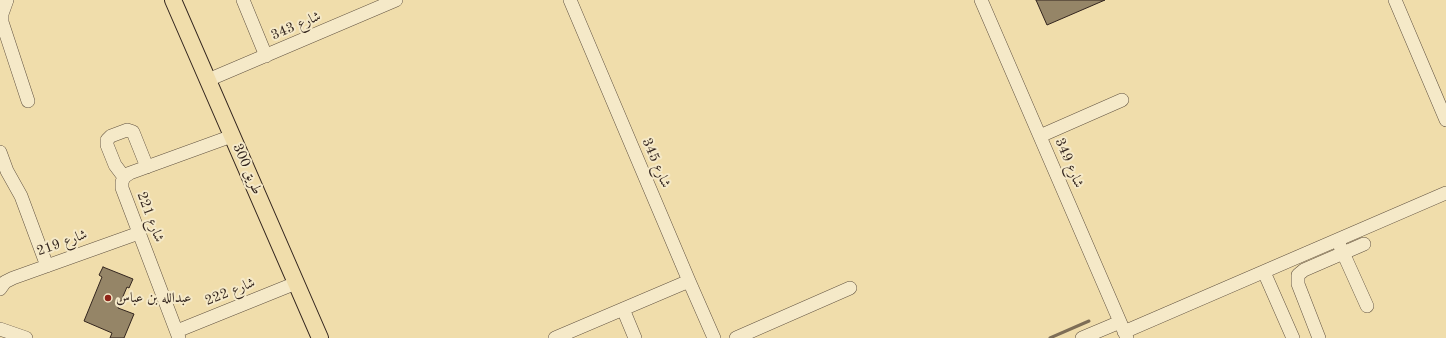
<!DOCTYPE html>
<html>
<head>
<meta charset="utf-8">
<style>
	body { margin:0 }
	canvas { display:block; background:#f0ddab }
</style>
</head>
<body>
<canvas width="1446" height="338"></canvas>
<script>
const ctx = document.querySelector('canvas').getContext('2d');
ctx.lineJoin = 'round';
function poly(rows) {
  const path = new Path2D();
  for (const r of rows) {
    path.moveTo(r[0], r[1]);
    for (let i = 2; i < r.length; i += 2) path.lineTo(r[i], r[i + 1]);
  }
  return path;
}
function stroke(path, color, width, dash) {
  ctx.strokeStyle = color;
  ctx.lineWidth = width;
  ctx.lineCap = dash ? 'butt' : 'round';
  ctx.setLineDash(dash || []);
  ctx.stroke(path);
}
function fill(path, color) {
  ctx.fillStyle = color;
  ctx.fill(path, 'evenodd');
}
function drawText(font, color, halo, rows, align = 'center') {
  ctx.font = font + ' "Old Standard TT",Amiri,serif';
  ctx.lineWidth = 4;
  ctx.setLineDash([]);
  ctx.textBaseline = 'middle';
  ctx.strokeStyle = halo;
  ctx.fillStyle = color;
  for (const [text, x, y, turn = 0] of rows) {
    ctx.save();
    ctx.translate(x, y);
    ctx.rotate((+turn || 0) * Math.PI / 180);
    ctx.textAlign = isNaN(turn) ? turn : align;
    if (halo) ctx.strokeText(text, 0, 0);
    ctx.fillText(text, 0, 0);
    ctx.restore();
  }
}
const stream = poly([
	[1050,338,1089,321]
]);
const building = poly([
	[1036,0,1105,0,1047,25,1036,0],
	[103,267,133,279,129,288,127,287,118,308,134,314,124,338,110,338,112,333,84,321,102,277,99,275,103,267]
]);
const minor = poly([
	[7,0,2,14,2,22,28,101],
	[243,0,266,56],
	[570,0,689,281,714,338],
	[981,0,1127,338],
	[1395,0,1446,120],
	[208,80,396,0],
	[1040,136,1122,100],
	[0,152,7,171,21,196,47,266],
	[124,177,115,165,107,145,107,140,111,136,127,130,133,132,147,167],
	[1340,246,1367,306],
	[1264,272,1293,338],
	[0,289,5,282,13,278,139,233],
	[623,309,635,338],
	[0,329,26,338],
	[177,331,296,283],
	[1124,332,1446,193],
	[179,338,122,188,122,182,124,177,130,173,232,136],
	[555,338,689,281],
	[736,338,850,288],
	[1082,338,1120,322],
	[1319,338,1298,284,1298,275,1304,270,1364,244]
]);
const major = poly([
	[173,0,320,338]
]);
const markers = [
	[108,298,4,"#8f2418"]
];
const streetNames = [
	["شارع 343",296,26,-23],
	["شارع 345",656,163,67],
	["شارع 349",1069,163,67],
	["طريق 300",247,169,67],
	["شارع 221",150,217,69],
	["شارع 219",62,243,-20],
	["شارع 222",230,292,-22]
];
const poiNames = [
	["عبدالله بن عباس",116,298]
];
stroke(stream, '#7e6e56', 3);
fill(building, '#958567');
stroke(building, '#33251e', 1);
stroke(minor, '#625341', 14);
stroke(major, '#33251e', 18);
stroke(minor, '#f5e9c8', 13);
stroke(major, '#f0ddab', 16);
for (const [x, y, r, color] of markers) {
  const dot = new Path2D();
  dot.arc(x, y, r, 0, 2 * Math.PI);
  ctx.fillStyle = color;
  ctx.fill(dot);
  stroke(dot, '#f5e9c8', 1.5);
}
drawText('14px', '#33251e', '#f5e9c8', streetNames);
drawText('14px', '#33251e', '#f5e9c8', poiNames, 'left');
</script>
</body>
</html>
